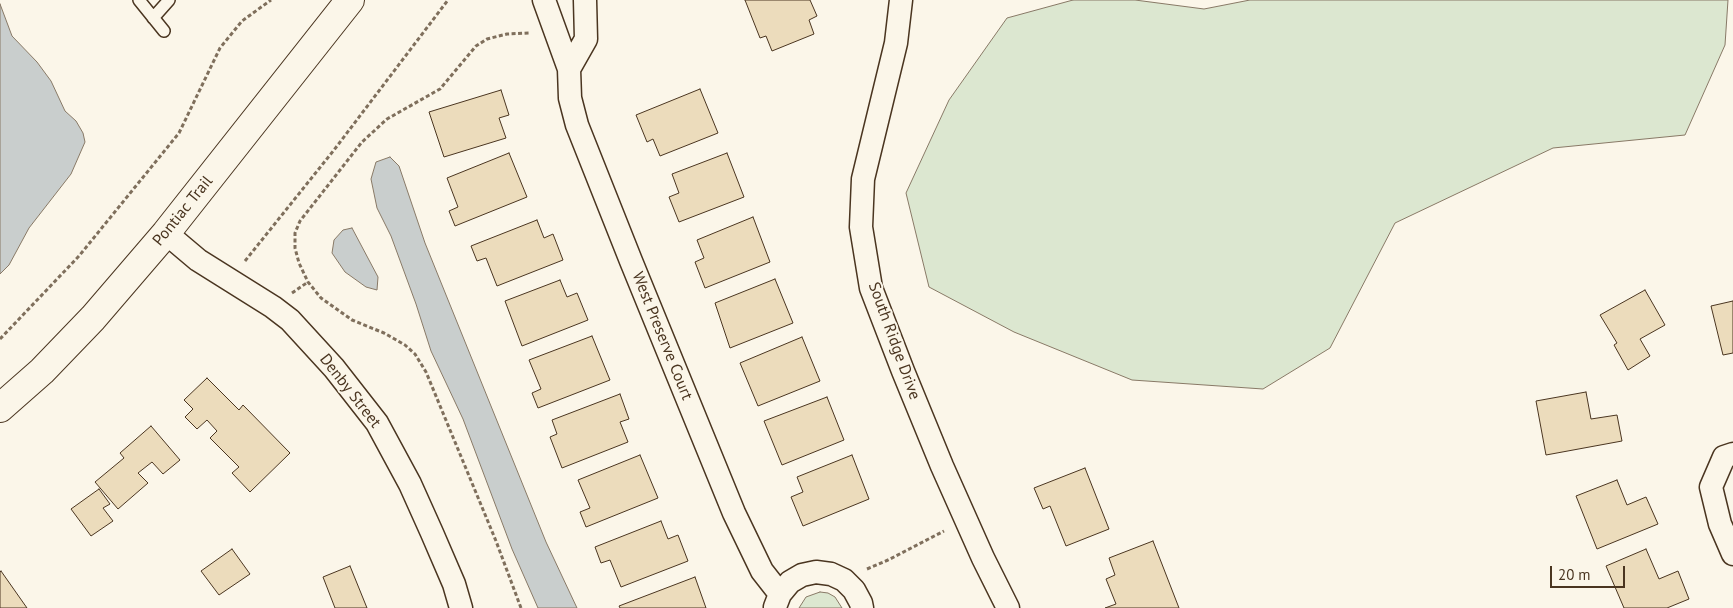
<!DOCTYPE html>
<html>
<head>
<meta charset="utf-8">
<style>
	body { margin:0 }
	#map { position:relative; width:1733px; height:608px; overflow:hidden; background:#fbf6e9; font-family:"PT Sans",sans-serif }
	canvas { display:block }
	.scale { position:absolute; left:1550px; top:566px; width:75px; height:22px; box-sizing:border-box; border:2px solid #4a3520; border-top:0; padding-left:6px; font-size:15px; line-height:18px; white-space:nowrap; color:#4a3520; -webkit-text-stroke:4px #fbf6e9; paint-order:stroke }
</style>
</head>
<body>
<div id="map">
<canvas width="1733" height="608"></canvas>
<div class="scale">20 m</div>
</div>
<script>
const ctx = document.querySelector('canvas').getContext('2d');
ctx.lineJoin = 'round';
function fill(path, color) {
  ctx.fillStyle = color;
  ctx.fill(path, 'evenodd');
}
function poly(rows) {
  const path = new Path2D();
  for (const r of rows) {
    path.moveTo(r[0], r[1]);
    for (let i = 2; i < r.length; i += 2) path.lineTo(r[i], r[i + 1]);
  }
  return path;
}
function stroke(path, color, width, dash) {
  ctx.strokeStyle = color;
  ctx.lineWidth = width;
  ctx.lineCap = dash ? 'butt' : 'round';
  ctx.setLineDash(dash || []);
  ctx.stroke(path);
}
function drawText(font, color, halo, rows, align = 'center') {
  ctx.font = font + ' "PT Sans",sans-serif';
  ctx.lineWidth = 4;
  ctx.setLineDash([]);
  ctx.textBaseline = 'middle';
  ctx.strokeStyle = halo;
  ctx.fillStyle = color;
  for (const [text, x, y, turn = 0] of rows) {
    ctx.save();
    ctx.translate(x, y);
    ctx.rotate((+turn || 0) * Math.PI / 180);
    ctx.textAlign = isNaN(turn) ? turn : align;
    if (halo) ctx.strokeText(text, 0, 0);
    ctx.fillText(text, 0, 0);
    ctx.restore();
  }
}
const green = poly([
	[1073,0,1135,0,1204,9,1250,0,1728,0,1725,45,1685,135,1553,148,1395,223,1330,348,1263,389,1132,380,1014,332,929,287,906,193,949,100,1007,18,1073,0],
	[820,592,828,593,835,597,842,608,799,608,806,597,820,592]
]);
const water = poly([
	[0,4,12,36,37,62,51,81,65,111,76,121,83,133,85,142,71,174,29,228,9,265,0,274,0,4],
	[390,157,399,166,425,243,546,542,577,608,538,608,512,549,463,419,431,351,416,304,391,236,377,208,371,179,376,162,390,157],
	[352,228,378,277,377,290,366,287,345,272,332,253,334,240,343,230,352,228]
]);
const building = poly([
	[745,0,810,0,817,16,809,20,814,34,772,51,766,36,760,38,745,0],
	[700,89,718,133,660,156,653,139,647,142,636,115,700,89],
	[501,90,509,115,499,118,506,138,444,157,429,112,501,90],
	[509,153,527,197,455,226,449,211,458,207,447,178,509,153],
	[727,153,744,197,679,222,669,197,679,193,672,174,727,153],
	[753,217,770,262,705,288,695,262,704,258,697,240,753,217],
	[537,220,544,238,553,234,563,260,497,286,486,258,477,261,471,246,537,220],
	[775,279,793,323,730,348,715,303,775,279],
	[560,280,567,297,577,293,588,320,522,346,505,301,560,280],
	[1645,290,1665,325,1640,339,1650,356,1628,370,1614,345,1617,343,1600,315,1645,290],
	[1733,301,1733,353,1723,355,1711,306,1733,301],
	[592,336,610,380,538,408,532,393,541,389,529,360,592,336],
	[802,337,820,381,758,406,740,363,802,337],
	[207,378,239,410,243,405,290,453,250,492,232,473,239,467,210,438,217,431,207,420,197,429,185,417,193,409,184,400,207,378],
	[1586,392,1591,419,1617,415,1622,441,1546,455,1536,401,1586,392],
	[620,394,629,419,620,422,628,442,562,468,550,437,557,434,552,420,620,394],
	[827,397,844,440,782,465,764,421,827,397],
	[151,426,180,460,163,474,152,462,138,473,148,483,118,509,95,482,124,458,120,453,151,426],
	[640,455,658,498,586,527,580,512,590,508,578,480,640,455],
	[852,455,869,499,803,526,791,497,803,492,797,477,852,455],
	[1085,468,1109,529,1066,546,1050,506,1043,509,1034,488,1085,468],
	[1617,480,1627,505,1646,497,1658,524,1597,549,1576,496,1617,480],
	[99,489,110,504,103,508,113,521,91,536,71,509,99,489],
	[661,521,668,539,678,535,688,561,621,587,610,560,601,563,595,547,661,521],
	[1153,541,1179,608,1105,608,1116,604,1106,579,1115,575,1109,558,1153,541],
	[232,549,250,574,219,595,201,571,232,549],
	[1646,549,1659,579,1678,571,1689,599,1667,608,1624,608,1606,566,1646,549],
	[350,566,367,608,335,608,323,577,350,566],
	[1,571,27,608,0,608,0,572,1,571],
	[695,577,706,608,620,608,619,606,695,577]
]);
const path = poly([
	[245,261,334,150,448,0],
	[292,293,308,282],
	[0,339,79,256,179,133,220,48,242,21,271,0],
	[867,569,888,560,944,531],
	[521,608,496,541,426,372,415,354,405,345,384,333,352,320,321,298,308,282,299,263,295,248,295,233,300,221,362,142,387,119,440,89,476,46,487,39,507,34,529,33]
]);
const service = poly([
	[139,0,164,31],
	[153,18,169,0]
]);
const minor = poly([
	[544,0,569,69,570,98,577,125,631,261,734,513,762,571,780,594],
	[901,0,896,43,863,179,861,227,871,288,903,371,942,466,983,558,1008,608],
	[569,69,586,39,585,0],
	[166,233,198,260,273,307,290,320,334,368,377,423,410,484,432,533,454,584,461,608],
	[1733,454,1724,457,1711,487,1720,524,1733,554],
	[775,607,780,594,790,582,802,575,816,572,831,574,844,580,854,590,861,603,862,608]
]);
const secondary = poly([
	[0,408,42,371,93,318,166,233,350,0]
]);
const streetNames = [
	["Pontiac Trail",183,211,-51],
	["West Preserve Court",662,336,68],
	["South Ridge Drive",894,341,70],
	["Denby Street",350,391,52]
];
fill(green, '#dce7d0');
stroke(green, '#887966', 1);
fill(water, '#c9cecd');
stroke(water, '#887966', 1);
fill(building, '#ecdcbc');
stroke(building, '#4a3520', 1);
stroke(service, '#4a3520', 14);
stroke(minor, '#4a3520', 25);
stroke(secondary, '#4a3520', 30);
stroke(path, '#7f6f5c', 3, [4, 2.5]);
stroke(service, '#fbf6e9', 11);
stroke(minor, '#fbf6e9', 22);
stroke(secondary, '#fbf6e9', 28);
drawText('16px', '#4a3520', '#fbf6e9', streetNames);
</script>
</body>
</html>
